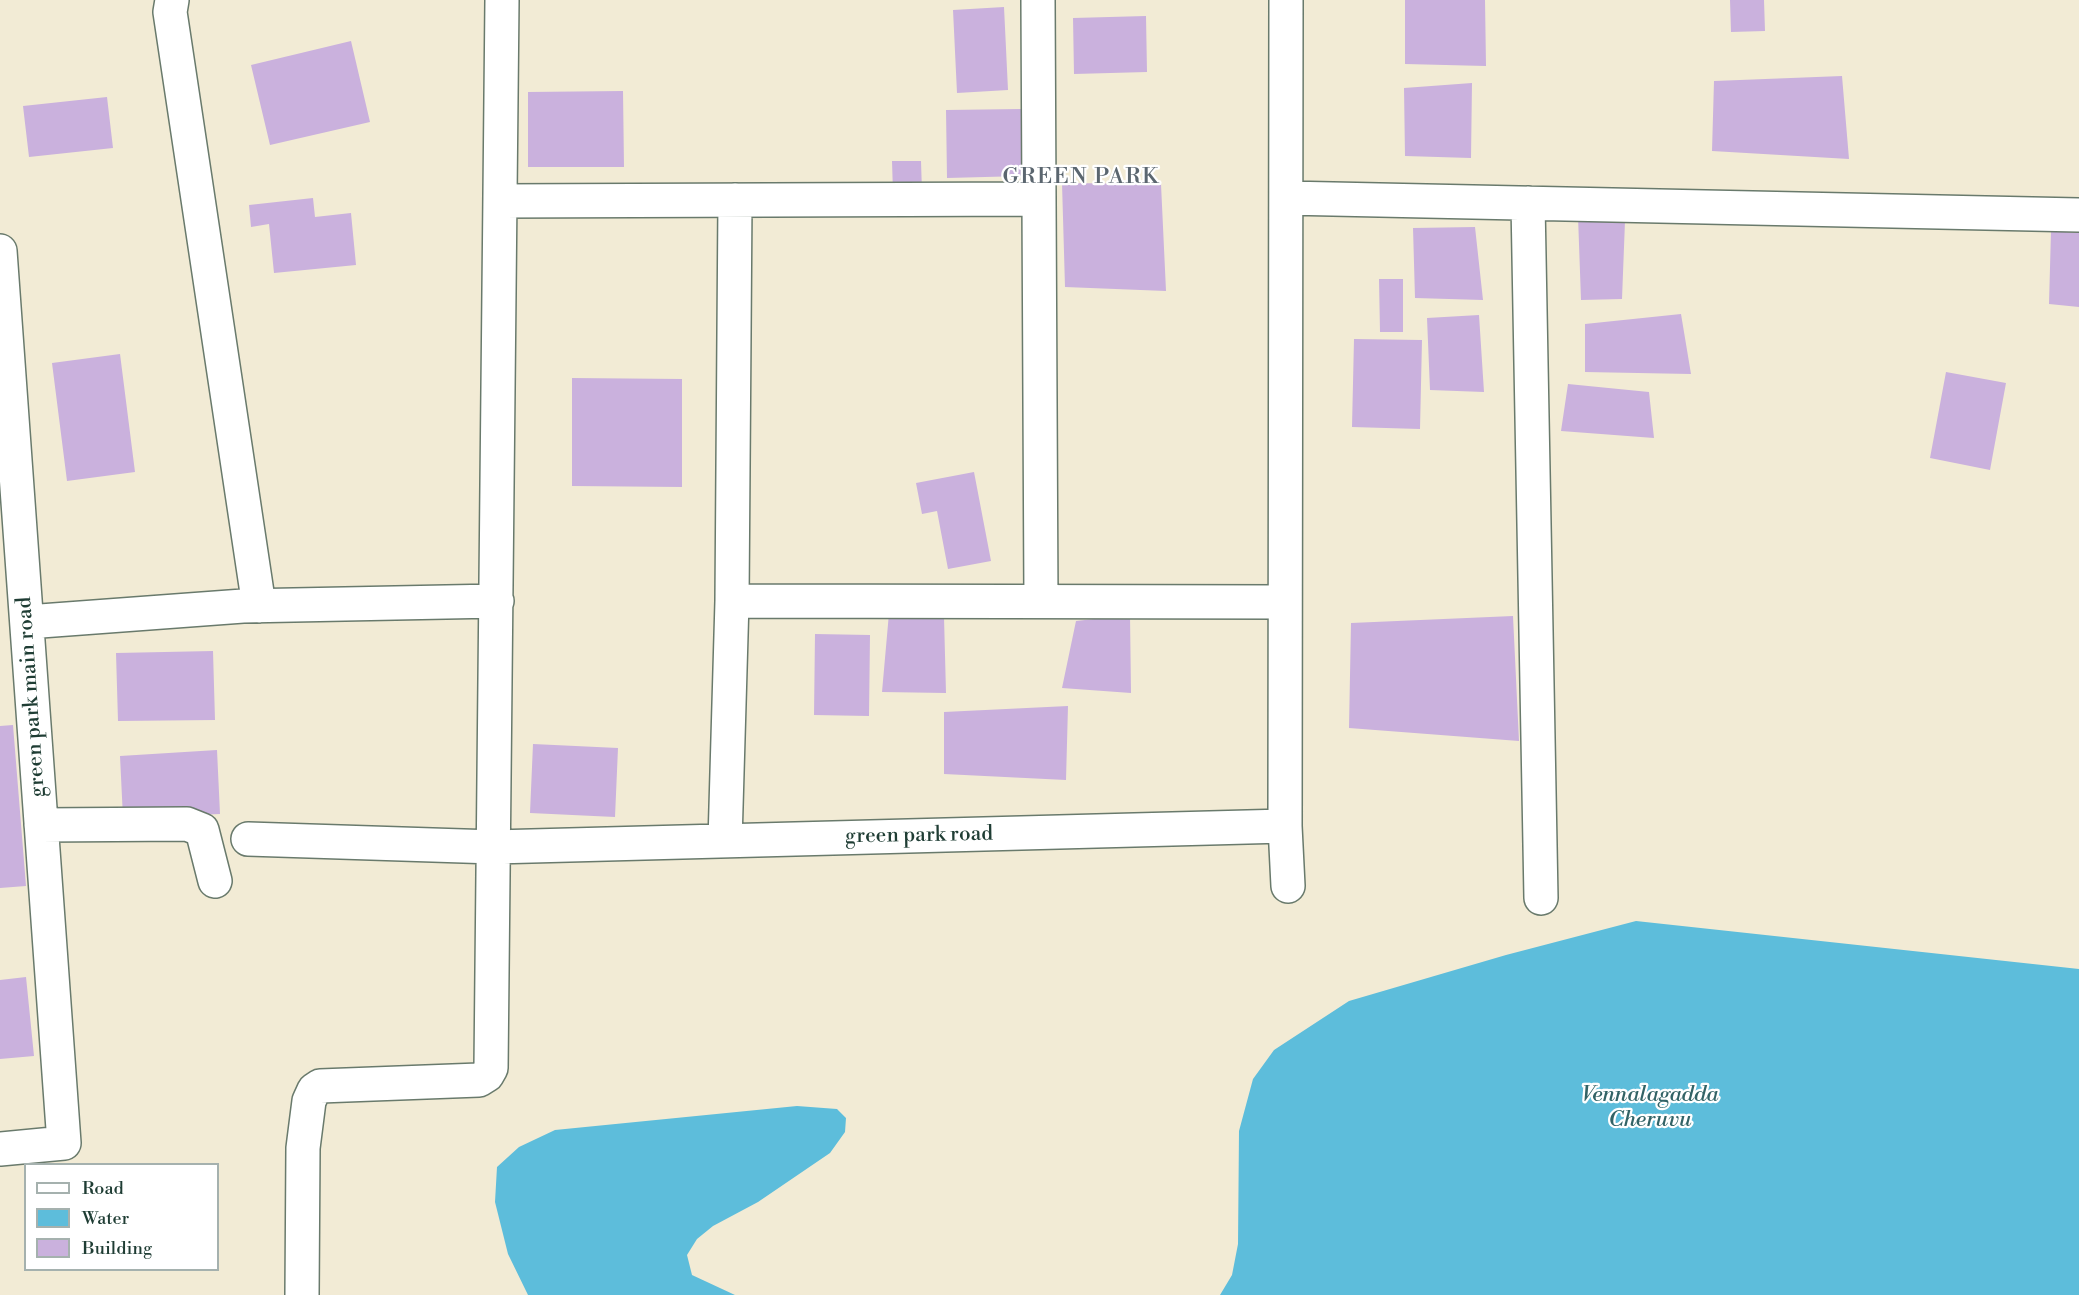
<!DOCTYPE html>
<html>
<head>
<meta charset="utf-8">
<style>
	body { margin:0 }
	#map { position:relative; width:2079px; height:1295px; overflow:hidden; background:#f2ebd5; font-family:"Libre Bodoni",serif }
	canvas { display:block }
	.legend { position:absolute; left:24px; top:1163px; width:195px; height:108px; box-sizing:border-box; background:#fff; border:2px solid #a5b1ae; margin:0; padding:8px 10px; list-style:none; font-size:18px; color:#1f3d34 }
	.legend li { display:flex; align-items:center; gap:12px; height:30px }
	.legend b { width:30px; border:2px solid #a5b1ae }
</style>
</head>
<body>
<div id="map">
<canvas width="2079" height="1295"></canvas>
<ul class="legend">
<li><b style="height:8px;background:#fff"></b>Road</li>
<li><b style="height:16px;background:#5dbddb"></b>Water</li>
<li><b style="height:16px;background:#cab1dd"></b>Building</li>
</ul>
</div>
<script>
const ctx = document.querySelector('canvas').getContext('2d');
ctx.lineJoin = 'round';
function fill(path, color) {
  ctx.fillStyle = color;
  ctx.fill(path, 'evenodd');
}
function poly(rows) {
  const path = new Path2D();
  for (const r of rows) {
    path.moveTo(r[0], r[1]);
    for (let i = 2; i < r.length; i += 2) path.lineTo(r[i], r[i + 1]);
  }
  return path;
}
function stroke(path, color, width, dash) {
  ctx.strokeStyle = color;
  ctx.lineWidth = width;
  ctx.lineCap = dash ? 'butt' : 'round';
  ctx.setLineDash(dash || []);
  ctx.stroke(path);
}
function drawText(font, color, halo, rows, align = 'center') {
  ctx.font = font + ' "Libre Bodoni",serif';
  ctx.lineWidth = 4.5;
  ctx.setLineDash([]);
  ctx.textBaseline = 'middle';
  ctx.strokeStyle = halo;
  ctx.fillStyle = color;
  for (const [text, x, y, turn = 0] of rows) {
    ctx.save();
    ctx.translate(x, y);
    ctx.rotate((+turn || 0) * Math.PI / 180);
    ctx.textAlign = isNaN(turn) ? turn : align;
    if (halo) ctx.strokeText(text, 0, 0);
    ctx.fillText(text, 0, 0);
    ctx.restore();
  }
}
const water = poly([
	[1636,921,2079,969,2079,1295,1220,1295,1232,1275,1238,1244,1239,1131,1253,1079,1274,1050,1349,1001,1506,955],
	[797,1106,837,1109,846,1118,845,1132,830,1153,758,1202,713,1226,697,1239,687,1255,692,1275,735,1295,528,1295,508,1254,495,1202,497,1167,519,1147,555,1130]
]);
const building = poly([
	[1405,0,1485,0,1486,66,1405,64],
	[1730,0,1764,0,1765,31,1731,32],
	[1004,7,1008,90,957,93,953,10],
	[1146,16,1147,72,1074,74,1073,18],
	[351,41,370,122,270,145,251,65],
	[1842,76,1849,159,1712,151,1714,81],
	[1472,83,1471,158,1405,156,1404,88],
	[623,91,624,167,528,167,528,92],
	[107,97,113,148,29,157,23,106],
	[1021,109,1023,176,947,178,946,110],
	[892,161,921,161,922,192,893,193],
	[1062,183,1161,184,1166,291,1065,287],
	[313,198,315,217,351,213,356,265,274,273,269,224,251,227,249,205],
	[1578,216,1625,221,1622,299,1581,300],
	[1475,227,1483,300,1415,298,1413,228],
	[2051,231,2079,233,2079,307,2049,304],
	[1379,279,1403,279,1403,332,1380,332],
	[1681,314,1691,374,1585,372,1585,324],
	[1479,315,1484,392,1430,390,1427,318],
	[1354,339,1422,340,1420,429,1352,427],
	[120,354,135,472,67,481,52,363],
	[1946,372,2006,383,1990,470,1930,458],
	[572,378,682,379,682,487,572,486],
	[1568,384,1649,392,1654,438,1561,431],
	[974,472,991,561,948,569,937,511,922,514,916,483],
	[889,613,944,617,946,693,882,692],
	[1130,615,1131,693,1062,688,1076,621],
	[1513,616,1519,741,1349,728,1351,623],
	[815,634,870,635,869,716,814,715],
	[213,651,215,720,118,721,116,653],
	[1068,706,1066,780,944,774,944,712],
	[13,725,26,886,0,888,0,726],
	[533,744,618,748,615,817,530,813],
	[217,750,220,814,123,818,120,756],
	[26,977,34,1056,0,1059,0,980]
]);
const minor = poly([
	[172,0,170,12,259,606],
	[1038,0,1041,601],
	[1286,198,2079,215],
	[500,201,1039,199],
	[1528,203,1541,898],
	[0,251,64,1143,0,1149],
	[732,601,1285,602],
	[27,622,243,606,497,601],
	[41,825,187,824,202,830,215,881],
	[1285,826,1286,0],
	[248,839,494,847,1285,826,1288,886],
	[725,841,732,601,735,200],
	[302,1295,303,1148,309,1101,314,1090,320,1086,479,1080,487,1075,491,1068,502,0]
]);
const streetNames = [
	["green park main road",32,697,-94],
	["green park road",919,836,-1]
];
const neighbourhoodNames = [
	["GREEN PARK",1081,178]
];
const waterNames = [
	["Vennalagadda",1650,1096],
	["Cheruvu",1650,1121]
];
fill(water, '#5dbddb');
fill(building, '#cab1dd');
stroke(minor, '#697a6c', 36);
stroke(minor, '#fff', 33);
drawText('21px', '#1f3d34', '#fff', streetNames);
ctx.letterSpacing = '1.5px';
drawText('22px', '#5b666f', '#fff', neighbourhoodNames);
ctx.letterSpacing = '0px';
drawText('italic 22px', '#326366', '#fff', waterNames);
</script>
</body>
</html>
